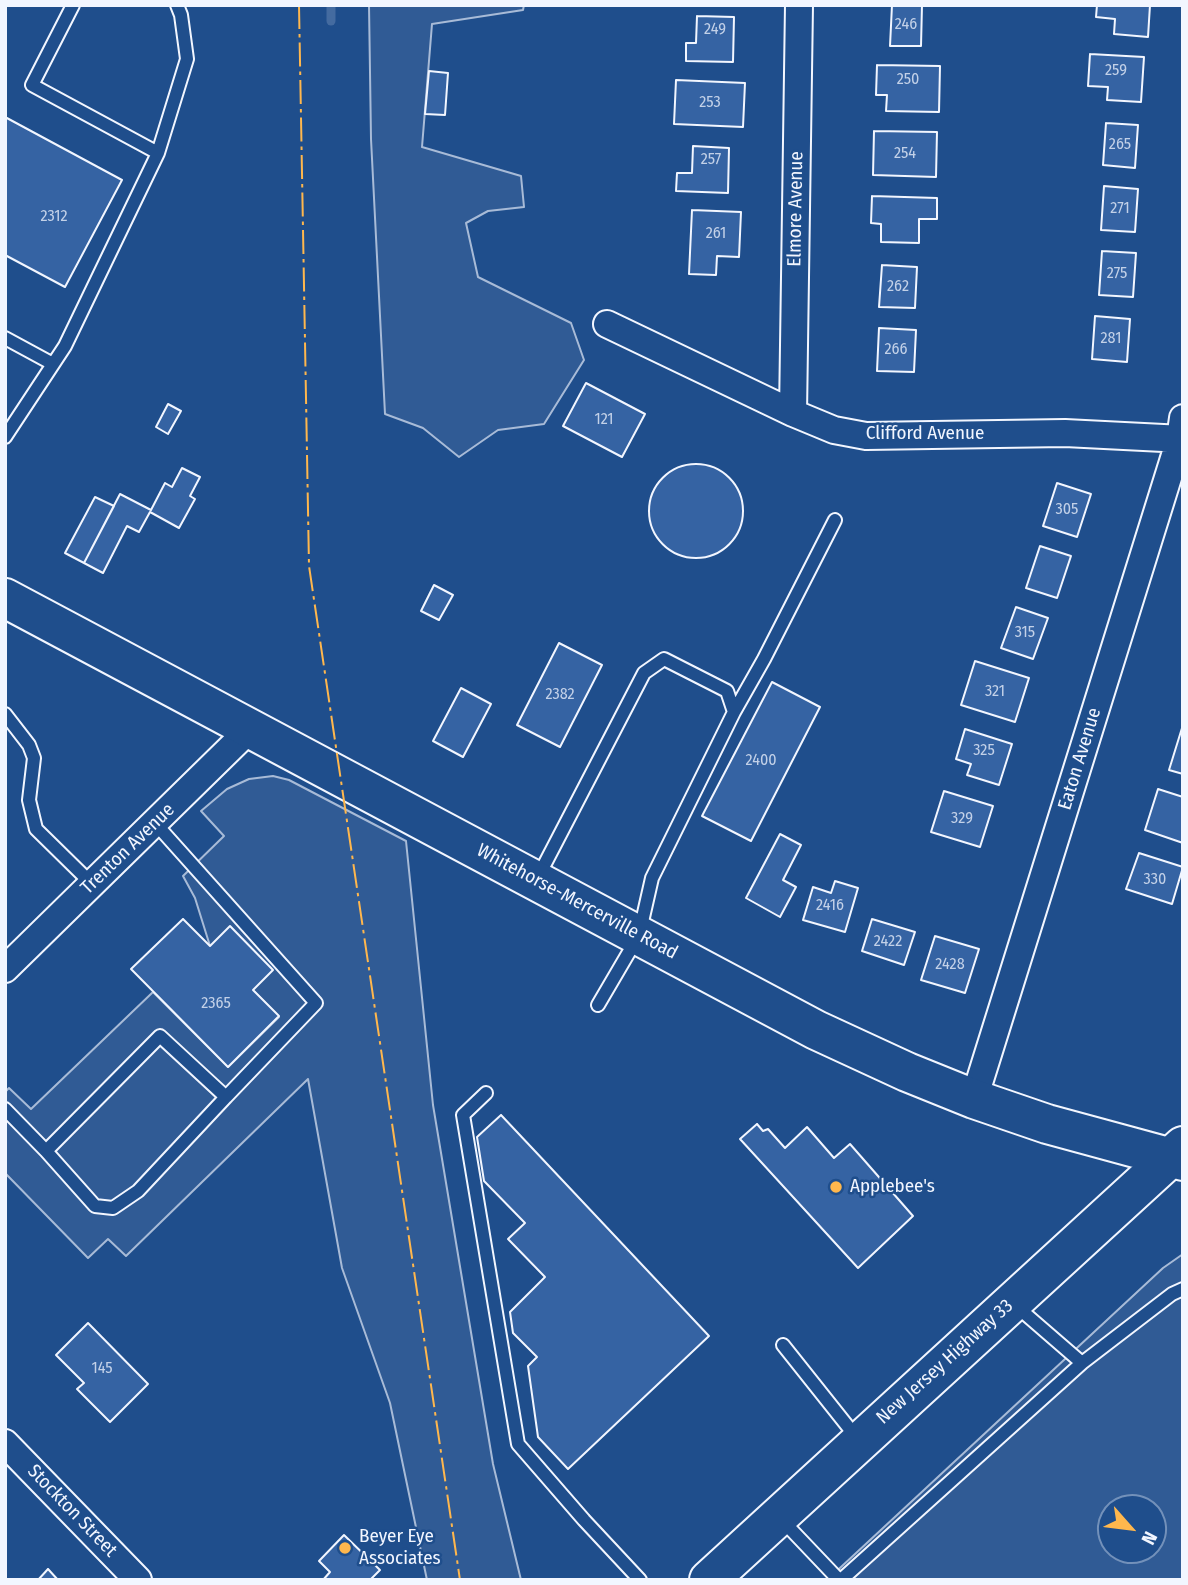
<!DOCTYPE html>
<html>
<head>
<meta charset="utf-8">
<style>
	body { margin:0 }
	#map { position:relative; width:1188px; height:1585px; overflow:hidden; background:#1f4e8c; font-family:"Fira Sans Condensed",sans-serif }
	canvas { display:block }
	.frame { position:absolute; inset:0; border:7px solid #f2f6ff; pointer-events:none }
	.north { position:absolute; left:1097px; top:1494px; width:70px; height:70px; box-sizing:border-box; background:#1f4e8c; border:2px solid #7391ba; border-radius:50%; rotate:118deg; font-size:19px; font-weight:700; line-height:28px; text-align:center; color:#f2f6ff }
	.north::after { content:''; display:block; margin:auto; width:24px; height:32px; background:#ffb74d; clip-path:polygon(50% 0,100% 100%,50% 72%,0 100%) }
</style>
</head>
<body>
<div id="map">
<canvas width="1188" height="1585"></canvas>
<div class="frame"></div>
<div class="north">N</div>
</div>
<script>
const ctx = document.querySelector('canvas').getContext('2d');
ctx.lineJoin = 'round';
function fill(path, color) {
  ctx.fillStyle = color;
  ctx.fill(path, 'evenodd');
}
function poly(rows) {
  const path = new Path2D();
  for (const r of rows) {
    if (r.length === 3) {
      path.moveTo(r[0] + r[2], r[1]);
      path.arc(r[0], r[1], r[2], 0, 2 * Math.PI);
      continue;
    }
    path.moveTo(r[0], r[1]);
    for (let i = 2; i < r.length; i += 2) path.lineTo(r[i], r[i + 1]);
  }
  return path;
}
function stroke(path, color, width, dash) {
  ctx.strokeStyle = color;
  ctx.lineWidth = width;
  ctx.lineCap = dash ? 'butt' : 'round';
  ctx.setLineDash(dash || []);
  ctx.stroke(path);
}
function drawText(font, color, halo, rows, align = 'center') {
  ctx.font = font + ' "Fira Sans Condensed",sans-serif';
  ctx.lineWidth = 5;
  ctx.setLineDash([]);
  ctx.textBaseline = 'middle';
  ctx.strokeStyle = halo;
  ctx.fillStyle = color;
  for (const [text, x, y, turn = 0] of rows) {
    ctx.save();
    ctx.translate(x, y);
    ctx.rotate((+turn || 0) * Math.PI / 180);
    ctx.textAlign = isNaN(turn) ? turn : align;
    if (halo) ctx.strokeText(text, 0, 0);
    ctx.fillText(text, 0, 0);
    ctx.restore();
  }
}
const built = poly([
	[369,5,524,5,523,10,432,24,422,147,521,176,524,207,488,211,466,223,478,277,571,323,584,360,544,424,498,430,459,457,423,428,385,414,371,139,369,5],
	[273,776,289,780,406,841,433,1105,493,1464,521,1580,427,1580,390,1403,342,1268,308,1079,126,1256,108,1239,88,1258,5,1173,5,1092,9,1088,31,1109,153,992,228,1067,279,1017,210,946,195,898,183,876,224,836,201,811,227,789,249,779,273,776],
	[1183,1254,1183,1580,827,1580,1163,1268,1183,1254],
	[1111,1508,1153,1508,1153,1550,1111,1550,1111,1508]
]);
const stream = poly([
	[331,5,331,21]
]);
const building = poly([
	[892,5,922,5,921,46,890,46,892,5],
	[1097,5,1150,5,1148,37,1114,34,1115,19,1096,17,1097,5],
	[697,16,734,17,733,62,686,61,686,43,696,43,697,16],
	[1090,54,1144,57,1141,102,1107,100,1108,87,1088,86,1090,54],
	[877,65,940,66,939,112,886,111,887,95,876,95,877,65],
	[429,71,448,73,445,115,425,114,429,71],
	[676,80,745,83,743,127,674,124,676,80],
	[5,117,122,180,65,287,5,255,5,117],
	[1106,123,1138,125,1135,168,1103,165,1106,123],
	[874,131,937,132,936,177,873,175,874,131],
	[693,146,729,148,728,193,676,191,677,173,692,173,693,146],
	[1104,186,1138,189,1135,232,1101,230,1104,186],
	[872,196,937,198,937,219,919,219,919,243,881,242,881,224,871,223,872,196],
	[692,210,741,212,739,257,717,256,716,275,689,274,692,210],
	[1102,251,1136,253,1133,297,1099,295,1102,251],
	[882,265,917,267,915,308,879,307,882,265],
	[1095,316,1130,319,1127,362,1092,359,1095,316],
	[879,328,916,330,914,372,877,371,879,328],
	[586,383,645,414,622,457,563,426,586,383],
	[168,404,181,411,168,434,156,427,168,404],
	[696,511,47],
	[182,468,200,477,190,496,195,499,179,528,150,512,139,532,127,526,103,573,84,563,120,494,151,510,165,483,172,487,182,468],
	[1057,483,1091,494,1077,537,1043,526,1057,483],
	[95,497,114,506,84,563,65,553,95,497],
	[1040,546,1071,556,1057,598,1026,588,1040,546],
	[434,585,453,595,439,620,421,611,434,585],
	[1016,607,1048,618,1033,659,1001,648,1016,607],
	[559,643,602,665,560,747,517,725,559,643],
	[975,661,1029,678,1015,722,961,705,975,661],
	[772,682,820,707,751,841,702,816,772,682],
	[461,688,491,704,463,757,433,741,461,688],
	[1182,728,1183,729,1183,774,1169,770,1182,728],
	[965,729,1012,744,999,785,967,775,971,764,956,759,965,729],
	[1158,789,1183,797,1183,843,1145,830,1158,789],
	[944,791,993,806,980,847,931,832,944,791],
	[780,834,801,845,783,880,796,887,780,917,746,898,780,834],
	[1139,853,1183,867,1172,904,1126,889,1139,853],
	[835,881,858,888,845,932,803,920,813,887,831,893,835,881],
	[183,919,210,946,230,926,273,970,253,990,279,1016,228,1067,131,969,183,919],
	[872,919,915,932,904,965,862,951,872,919],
	[935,936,979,949,965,993,921,980,935,936],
	[501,1115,709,1336,568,1469,538,1437,528,1366,537,1357,513,1333,510,1312,545,1277,508,1239,525,1223,484,1181,477,1137,501,1115],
	[757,1124,763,1131,768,1129,785,1148,807,1127,834,1158,850,1144,913,1216,858,1268,740,1139,757,1124],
	[88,1323,148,1384,110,1422,77,1389,84,1383,56,1355,88,1323],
	[344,1535,380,1570,370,1580,323,1580,330,1572,319,1561,344,1535],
	[48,1569,58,1580,38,1580,48,1569]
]);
const lane = poly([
	[73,5,32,85,158,153],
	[5,338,53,364],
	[5,437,65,346,158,153,187,59,181,15,177,5],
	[734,712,764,659,835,520],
	[5,714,29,745,34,758,29,800,36,829,92,884],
	[538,877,644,673,664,659,727,691,734,712,652,878,639,935,598,1005],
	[486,1093,463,1115,518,1444,584,1520,640,1580],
	[5,1109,46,1151,160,1036,226,1097,316,1003,155,823],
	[46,1151,95,1206,113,1208,138,1191,226,1097],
	[783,1345,857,1438],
	[1082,1363,1172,1294,1183,1289],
	[781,1519,839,1580],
	[841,1580,1082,1363,1015,1305]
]);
const street = poly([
	[607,324,793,413,834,430,866,436,1065,433,1183,439],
	[793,413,799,5],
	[5,969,251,728],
	[974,1099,1180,439,1183,418],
	[5,1443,138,1580]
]);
const primary = poly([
	[5,598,816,1030,907,1072,974,1099,1047,1124,1183,1161],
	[709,1580,1183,1146]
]);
const power = poly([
	[299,5,309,566,460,1580]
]);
const markers = [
	[836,1187,7,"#ffb74d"],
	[345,1548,7,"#ffb74d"]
];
const numberNames = [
	["246",906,25],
	["249",715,30],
	["259",1116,71],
	["250",908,80],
	["253",710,103],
	["265",1120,145],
	["254",905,154],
	["257",711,160],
	["271",1120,209],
	["2312",54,217],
	["261",716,234],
	["275",1117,274],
	["262",898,287],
	["281",1111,339],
	["266",896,350],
	["121",604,420],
	["305",1067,510],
	["315",1025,633],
	["321",995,692],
	["2382",560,695],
	["325",984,751],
	["2400",761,761],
	["329",962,819],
	["330",1155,880],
	["2416",830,906],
	["2422",888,942],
	["2428",950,965],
	["2365",216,1004],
	["145",102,1369]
];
const streetNames = [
	["Elmore Avenue",796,209,-89],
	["Clifford Avenue",925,434],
	["Eaton Avenue",1080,759,-73],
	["Trenton Avenue",128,849,-44],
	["Whitehorse-Mercerville Road",577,902,28],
	["New Jersey Highway 33",945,1362,-42],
	["Stockton Street",72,1511,46]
];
const poiNames = [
	["Applebee's",850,1187],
	["Beyer Eye",359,1537],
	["Associates",359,1559]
];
fill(built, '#305b95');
stroke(built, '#a8bbd7', 2);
stroke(stream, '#446ba0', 9);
fill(building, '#3563a3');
stroke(building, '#f2f6ff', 2);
stroke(lane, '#f2f6ff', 16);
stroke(street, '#f2f6ff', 30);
stroke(primary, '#f2f6ff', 42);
stroke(lane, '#1f4e8c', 12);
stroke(street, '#1f4e8c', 26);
stroke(primary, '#1f4e8c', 38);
stroke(power, '#ffb74d', 2, [24, 5, 3.5, 5]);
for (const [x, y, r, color] of markers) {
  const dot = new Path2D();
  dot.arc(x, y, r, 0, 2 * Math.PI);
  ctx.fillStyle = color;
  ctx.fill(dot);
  stroke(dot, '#1f4e8c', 2.5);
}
drawText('16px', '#c3d1e8', null, numberNames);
drawText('19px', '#f2f6ff', '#1f4e8c', streetNames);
drawText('19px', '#f2f6ff', '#1f4e8c', poiNames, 'left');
</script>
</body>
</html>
